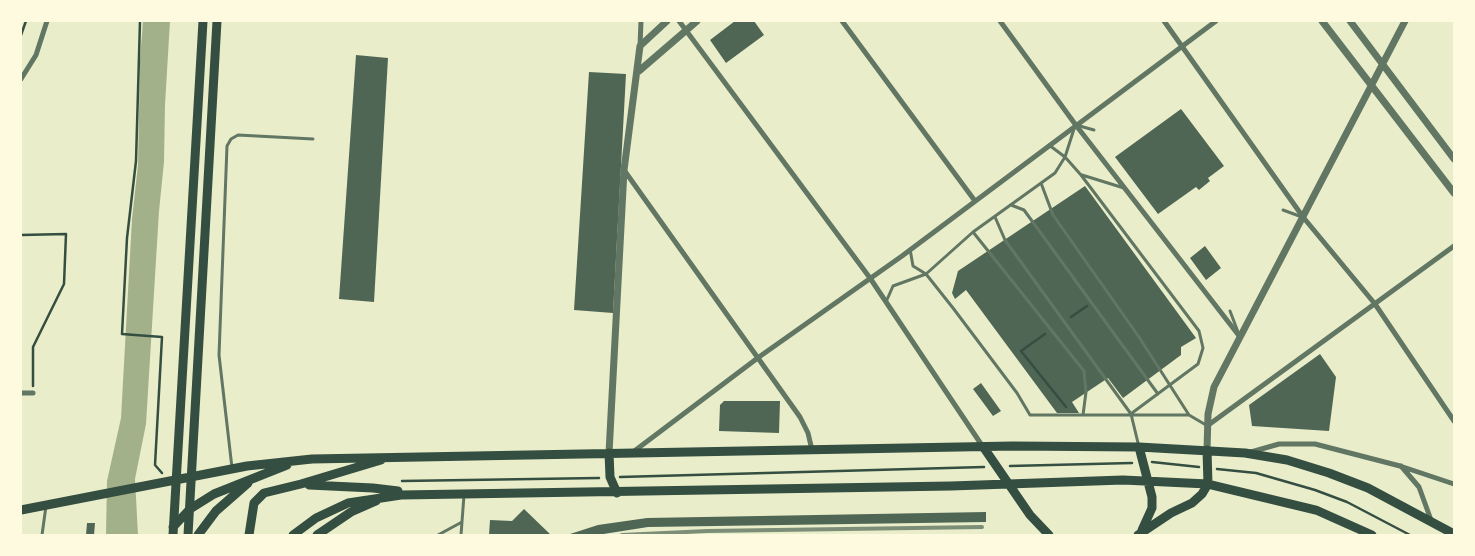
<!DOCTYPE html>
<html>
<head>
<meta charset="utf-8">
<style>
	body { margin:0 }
	#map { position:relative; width:1475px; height:556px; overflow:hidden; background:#e9edc9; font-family:Figtree,sans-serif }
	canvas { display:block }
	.frame { position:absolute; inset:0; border:22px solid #fefae0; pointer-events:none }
</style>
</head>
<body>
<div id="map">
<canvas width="1475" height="556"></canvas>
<div class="frame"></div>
</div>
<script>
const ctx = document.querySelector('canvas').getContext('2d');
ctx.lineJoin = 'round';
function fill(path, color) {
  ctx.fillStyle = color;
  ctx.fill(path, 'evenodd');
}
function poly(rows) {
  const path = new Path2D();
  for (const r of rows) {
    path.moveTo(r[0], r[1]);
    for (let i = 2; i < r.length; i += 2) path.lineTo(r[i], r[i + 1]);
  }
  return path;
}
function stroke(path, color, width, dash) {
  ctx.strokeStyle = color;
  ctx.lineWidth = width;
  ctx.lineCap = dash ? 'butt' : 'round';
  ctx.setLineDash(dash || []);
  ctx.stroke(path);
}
const water = poly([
	[143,21,170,21,165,105,164,162,159,211,146,424,135,479,138,535,106,535,107,481,121,418,132,219,138,165,140,60]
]);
const building = poly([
	[735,21,754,21,764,35,726,63,710,40],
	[356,55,388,58,374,302,339,299],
	[589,72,626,74,613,313,574,310],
	[1181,109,1224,166,1208,178,1210,181,1199,190,1196,187,1158,214,1115,157],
	[1085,186,1196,338,1181,347,1181,355,1123,398,1108,378,1072,402,1079,413,1057,413,966,290,955,299,952,293,958,271],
	[1205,246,1221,268,1206,280,1190,258],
	[1320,354,1336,377,1329,431,1252,426,1249,405],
	[981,383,1001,411,993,416,973,389],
	[724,401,780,401,779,433,719,431,720,405],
	[524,509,551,535,489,535,490,520,512,521],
	[986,512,986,522,648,527,597,535,567,535,598,525,647,518],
	[87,523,95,523,94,535,86,535]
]);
const path = poly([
	[140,21,136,161,127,238,122,334,162,337,155,465,162,473],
	[21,35,26,21],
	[21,235,66,234,64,284,33,347,33,386],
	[1071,317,1087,306],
	[1045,334,1021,351,1066,407],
	[1152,462,1199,467],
	[1010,466,1132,463],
	[1217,469,1256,473,1315,490,1347,502,1410,535],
	[620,477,984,467],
	[402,481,599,478]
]);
const service = poly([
	[1076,125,1094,130],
	[1049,145,1065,157,1081,175,1199,331,1203,348,1198,364,1132,413],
	[1082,175,1124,188],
	[1041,183,1053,215,1139,337,1189,415,1206,425],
	[1011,205,1024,210,1158,394],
	[1283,210,1302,217],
	[995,217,1005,240,1131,414,1139,447],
	[973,232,1084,371,1086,392,1083,415],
	[910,249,913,266,926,274,953,308,1017,393,1030,415,1189,415],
	[886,302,893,286,926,274,973,232,1055,173,1065,157,1074,129],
	[1230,311,1238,332],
	[232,468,219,355,227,146,231,139,238,135,313,139],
	[42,535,46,506],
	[438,535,462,522],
	[461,535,464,495]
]);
const minor = poly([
	[679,21,870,278,983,447],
	[842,21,975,201],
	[1000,21,1075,124,1240,337],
	[1164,21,1303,217,1375,304,1454,421],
	[640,46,641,21],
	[21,79,36,55,47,21],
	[624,170,800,417,808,433,812,450],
	[21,393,33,393],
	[1207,426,1454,246],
	[633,452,759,357,902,256,1216,21],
	[1251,452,1279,444,1315,444,1400,466,1454,484],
	[1401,466,1419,487,1431,520]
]);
const tertiary = poly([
	[1322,21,1454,193],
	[1350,21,1454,159],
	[639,71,697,21],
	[1207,450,1208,414,1214,387,1405,21],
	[609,453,624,170,640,46,667,21]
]);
const primary = poly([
	[1139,447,1152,497,1152,508,1142,530],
	[984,448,1030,515,1049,535],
	[609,453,610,477,617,493],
	[309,485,373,488,398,491],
	[21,510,247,466,312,459,1013,446,1139,447,1245,453,1287,460,1329,473,1368,488,1454,534],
	[173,527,190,509,214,494,287,465],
	[173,535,203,21],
	[188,535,217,21],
	[198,535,216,511,248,483],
	[249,535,254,503,264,493,301,484,381,460],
	[293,535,316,518,348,503,401,495,951,486,1123,480,1208,484,1316,510,1372,535],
	[317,535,351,512,376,501],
	[1138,535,1171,513,1192,503,1202,494,1208,484,1207,450]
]);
const rail = poly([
	[622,535,707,531,982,527]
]);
fill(water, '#a3b18a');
fill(building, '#4f6655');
stroke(path, '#344e41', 2.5);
stroke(service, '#617663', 3);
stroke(minor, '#617663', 5);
stroke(tertiary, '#617663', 7);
stroke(primary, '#344e41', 9);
stroke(rail, '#7c8e77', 4);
</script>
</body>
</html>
